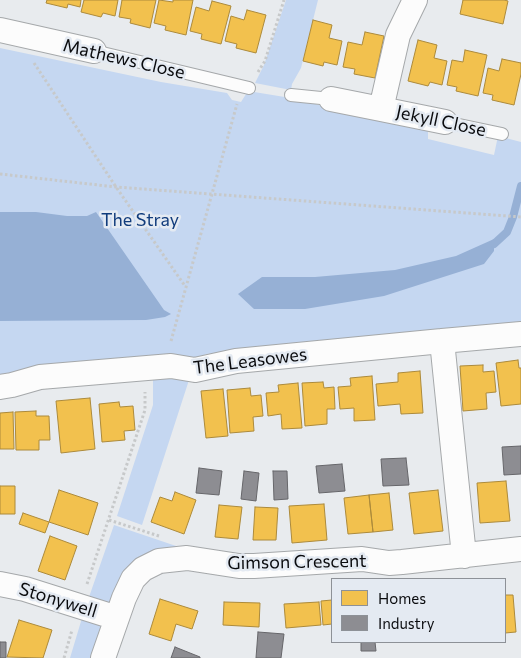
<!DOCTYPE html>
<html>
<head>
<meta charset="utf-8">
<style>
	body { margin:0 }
	#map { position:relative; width:521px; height:658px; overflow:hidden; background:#e8ebee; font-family:Commissioner,sans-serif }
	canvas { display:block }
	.legend { position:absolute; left:331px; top:578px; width:175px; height:65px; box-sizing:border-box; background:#e4eaf2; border:1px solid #8d9197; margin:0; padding:6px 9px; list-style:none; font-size:15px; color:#0a0b0e }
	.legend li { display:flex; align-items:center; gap:10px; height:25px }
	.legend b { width:25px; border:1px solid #8d9197 }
</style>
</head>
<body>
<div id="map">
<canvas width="521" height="658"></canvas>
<ul class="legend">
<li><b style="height:14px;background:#f2c14e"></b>Homes</li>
<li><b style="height:14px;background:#8d8d92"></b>Industry</li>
</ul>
</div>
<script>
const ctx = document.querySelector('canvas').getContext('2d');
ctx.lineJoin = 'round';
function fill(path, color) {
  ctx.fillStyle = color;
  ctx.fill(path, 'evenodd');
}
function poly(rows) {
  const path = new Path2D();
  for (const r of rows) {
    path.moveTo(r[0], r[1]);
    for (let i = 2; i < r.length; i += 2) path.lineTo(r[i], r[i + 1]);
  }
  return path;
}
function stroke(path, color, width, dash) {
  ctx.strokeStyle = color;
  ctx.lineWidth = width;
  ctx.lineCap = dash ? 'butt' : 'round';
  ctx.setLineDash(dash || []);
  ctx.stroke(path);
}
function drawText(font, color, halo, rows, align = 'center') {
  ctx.font = font + ' Commissioner,sans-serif';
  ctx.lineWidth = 5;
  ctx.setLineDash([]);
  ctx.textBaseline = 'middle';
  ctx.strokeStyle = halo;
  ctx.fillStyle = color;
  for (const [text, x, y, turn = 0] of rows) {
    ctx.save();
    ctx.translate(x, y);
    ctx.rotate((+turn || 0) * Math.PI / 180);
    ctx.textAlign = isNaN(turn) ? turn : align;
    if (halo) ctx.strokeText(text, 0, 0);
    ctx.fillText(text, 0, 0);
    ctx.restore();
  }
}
const green = poly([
	[286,0,318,0,301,68,292,84,291,90,255,83,264,65],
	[0,48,161,82,227,93,232,100,241,102,248,91,303,100,325,107,428,128,428,139,494,155,498,136,521,142,521,324,206,354,200,358,0,378],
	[162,374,189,380,142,525,117,516,153,405,153,380],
	[114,525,179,547,172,548,109,603,88,600],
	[82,618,98,624,103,630,94,658,70,658]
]);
const water = poly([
	[0,212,36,212,67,216,87,216,96,212,164,310,171,314,165,317,146,320,0,321],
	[494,239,494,251,484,264,384,296,305,309,254,309,238,294,262,277,315,277,395,270,456,256]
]);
const homes = poly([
	[47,0,81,0,80,7,68,4,67,8,46,3,47,0],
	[84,0,118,0,115,16,103,13,101,17,81,12,84,0],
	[122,0,156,0,150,28,130,23,131,19,119,17,122,0],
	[159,0,173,2,173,0,193,0,186,35,165,30,166,26,154,23,159,0],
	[463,0,504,0,508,1,503,24,460,14,463,0],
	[212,1,231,6,221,44,201,39,202,34,190,31,196,7,209,11,212,1],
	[247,10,266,15,256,53,236,48,237,44,225,41,231,16,244,20,247,10],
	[313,20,332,25,329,38,342,41,337,65,324,62,323,66,303,61,313,20],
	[365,32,384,36,375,78,354,74,355,69,343,67,348,42,362,45,365,32],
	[418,40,437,45,434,58,447,61,442,85,430,82,428,86,408,81,418,40],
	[465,50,487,55,478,96,456,91,457,87,447,85,452,60,463,62,465,50],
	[502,59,521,63,521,74,514,105,492,100,493,95,483,93,488,68,499,71,502,59],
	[518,360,519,368,521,368,521,404,501,406,496,363,518,360],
	[483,365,483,372,494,371,496,392,486,393,487,409,463,411,460,366,483,365],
	[420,371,423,413,401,414,400,404,378,406,376,384,398,382,398,373,420,371],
	[372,376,375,420,354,421,354,408,340,409,338,387,351,386,350,378,372,376],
	[323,382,324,388,334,387,335,409,327,409,327,424,305,426,302,383,323,382],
	[298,383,302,428,282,429,281,414,268,416,266,393,279,392,278,385,298,383],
	[250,388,251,396,261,395,263,416,253,417,254,431,230,433,227,390,250,388],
	[223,389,228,436,206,438,201,391,223,389],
	[90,398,95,449,61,453,56,401,90,398],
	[119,402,120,407,133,406,135,430,124,431,125,440,102,442,99,404,119,402],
	[36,411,36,416,49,416,50,440,39,440,39,450,16,450,15,412,36,411],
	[13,412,14,449,0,449,0,413,13,412],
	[506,481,510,521,480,523,477,483,506,481],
	[0,486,15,486,15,514,0,514,0,486],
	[59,490,98,503,88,535,49,522,59,490],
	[438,490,443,531,414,534,409,493,438,490],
	[175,492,196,500,184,534,151,522,160,497,172,501,175,492],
	[389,493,393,530,373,532,369,495,389,493],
	[369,495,373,532,348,534,344,498,369,495],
	[324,504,327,540,292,543,289,506,324,504],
	[219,505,242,507,238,539,215,537,219,505],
	[255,507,278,508,276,540,253,540,255,507],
	[23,513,49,522,45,533,19,524,23,513],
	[50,536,77,546,65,580,38,571,50,536],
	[505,595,513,595,516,632,505,633,505,595],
	[160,599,198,611,192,629,176,624,171,641,149,634,160,599],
	[332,600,332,624,323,625,321,601,332,600],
	[224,602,260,603,259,627,223,625,224,602],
	[319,602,321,625,286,628,284,604,319,602],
	[19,620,52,630,43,658,7,657,19,620]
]);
const industry = poly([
	[521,446,521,474,504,475,502,447,521,446],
	[406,458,409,485,383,486,381,459,406,458],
	[342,464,345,491,319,493,316,466,342,464],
	[199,468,222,471,219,495,196,493,199,468],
	[244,471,259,473,256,501,241,499,244,471],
	[273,471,287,471,288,499,274,500,273,471],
	[258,632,284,634,281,658,256,658,258,632],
	[0,642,6,642,6,658,0,658,0,642],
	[361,642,375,642,376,651,361,651,361,642],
	[175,647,200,657,200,658,171,658,175,647]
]);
const stream = poly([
	[494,244,507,232,513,217,521,186]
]);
const path = poly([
	[34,63,116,187,185,286],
	[258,72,265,61,284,0],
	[0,174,116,187,521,217],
	[171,341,237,104],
	[109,520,159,536],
	[87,584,145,410,145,392],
	[64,658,72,630]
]);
const lane = poly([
	[94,51,249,88],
	[291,95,331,99],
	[445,122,502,134]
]);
const street = poly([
	[415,0,398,35,381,109,445,122],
	[0,30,94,51],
	[331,99,381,109],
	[0,387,12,385,40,377,171,366,195,370,236,361,442,341],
	[464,556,442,341,521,334],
	[0,584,25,589,117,618],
	[103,658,124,598,133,579,143,569,159,561,187,558,239,566,254,566,362,559,389,563,402,562,521,549]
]);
const streetNames = [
	["Mathews Close",124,59,13],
	["Jekyll Close",441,121,12],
	["The Leasowes",250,361,-7],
	["Gimson Crescent",297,562,-1],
	["Stonywell",58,600,17]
];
const parkNames = [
	["The Stray",140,220]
];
fill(green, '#c5d7f1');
fill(water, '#96b0d5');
fill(homes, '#f2c14e');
stroke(homes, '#ac8a3b', 1);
fill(industry, '#8d8d92');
stroke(industry, '#66666a', 1);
stroke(stream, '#96b0d5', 8);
stroke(lane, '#a5a8aa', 14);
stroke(street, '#a5a8aa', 26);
stroke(path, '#c7c9ca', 3, [2.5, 2.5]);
stroke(lane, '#fcfcfc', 12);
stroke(street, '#fcfcfc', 24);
drawText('18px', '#0a0b0e', '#e4eaf2', streetNames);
drawText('18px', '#113c7c', '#e4eaf2', parkNames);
</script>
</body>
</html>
